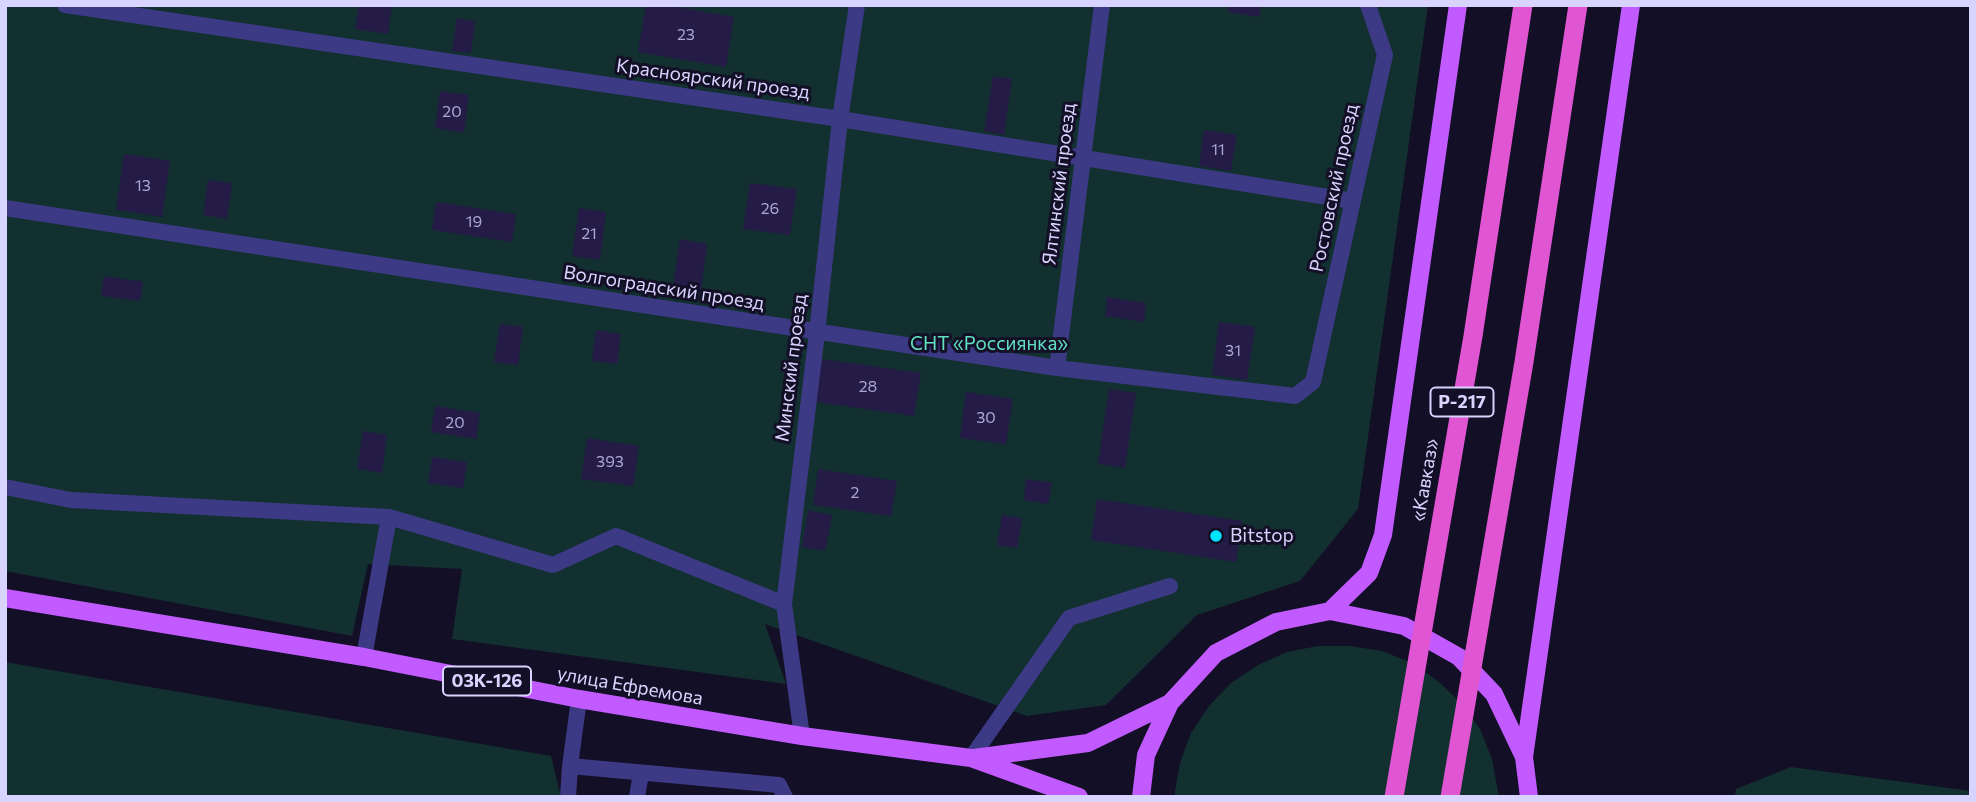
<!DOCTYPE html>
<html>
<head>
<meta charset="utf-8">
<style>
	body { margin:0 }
	#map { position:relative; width:1976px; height:802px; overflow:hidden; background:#130f26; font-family:Commissioner,sans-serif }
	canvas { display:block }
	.frame { position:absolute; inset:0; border:7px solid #d9d4ff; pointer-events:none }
</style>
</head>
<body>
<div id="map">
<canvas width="1976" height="802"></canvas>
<div class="frame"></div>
</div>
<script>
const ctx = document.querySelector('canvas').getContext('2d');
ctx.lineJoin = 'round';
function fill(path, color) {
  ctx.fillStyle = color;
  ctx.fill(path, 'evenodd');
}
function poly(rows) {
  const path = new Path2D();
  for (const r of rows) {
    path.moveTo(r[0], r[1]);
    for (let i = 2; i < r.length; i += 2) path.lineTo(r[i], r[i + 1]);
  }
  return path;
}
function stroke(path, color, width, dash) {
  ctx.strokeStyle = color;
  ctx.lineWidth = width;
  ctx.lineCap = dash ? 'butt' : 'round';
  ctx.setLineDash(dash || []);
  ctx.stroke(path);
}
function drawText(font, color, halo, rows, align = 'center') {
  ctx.font = font + ' Commissioner,sans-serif';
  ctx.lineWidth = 6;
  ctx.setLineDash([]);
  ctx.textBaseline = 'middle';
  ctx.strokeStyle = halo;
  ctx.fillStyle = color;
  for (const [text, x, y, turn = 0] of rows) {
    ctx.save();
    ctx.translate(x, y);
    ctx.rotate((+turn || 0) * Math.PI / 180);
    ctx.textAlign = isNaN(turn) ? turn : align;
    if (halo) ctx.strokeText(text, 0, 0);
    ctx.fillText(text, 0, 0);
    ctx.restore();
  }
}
const green = poly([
	[5,5,1428,5,1358,509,1300,581,1197,615,1106,705,1027,716,765,624,786,684,452,639,462,569,368,564,352,636,5,571],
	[1318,646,1350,646,1382,651,1412,663,1438,681,1461,703,1480,729,1492,759,1499,797,1174,797,1180,763,1191,733,1209,706,1231,683,1258,665,1287,652],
	[5,662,551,756,561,797,5,797],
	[1791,767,1971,791,1971,797,1735,797,1736,789]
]);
const building = poly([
	[359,5,392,5,388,34,355,29],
	[646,5,664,5,734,17,726,67,638,52],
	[1229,5,1261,5,1259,17,1228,12],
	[457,18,475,21,471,53,452,51],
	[993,76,1012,79,1004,135,984,131],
	[440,91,469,95,464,133,435,128],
	[1204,130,1237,135,1231,171,1199,166],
	[124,154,170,161,162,217,116,210],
	[208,180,232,183,227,219,203,215],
	[750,183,797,189,790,235,743,229],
	[436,202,516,214,512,242,432,230],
	[579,208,606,212,600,260,572,256],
	[680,239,707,244,701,291,673,286],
	[104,276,143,282,140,301,101,296],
	[1107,297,1146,303,1144,322,1105,316],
	[1219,322,1255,327,1247,380,1212,375],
	[500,324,523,327,518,365,494,362],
	[596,330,621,334,617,364,592,361],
	[822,359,921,373,914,416,816,402],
	[1109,389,1136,393,1125,468,1098,464],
	[966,392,1013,399,1006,444,960,438],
	[435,406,480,413,476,439,431,432],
	[363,431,387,435,382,473,357,469],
	[587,438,639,446,633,486,581,479],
	[432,457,467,462,463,488,428,483],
	[818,469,897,481,891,516,813,505],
	[1026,479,1052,483,1048,504,1024,500],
	[1097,499,1242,521,1236,562,1091,540],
	[808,510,832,515,825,551,802,547],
	[1002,515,1022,518,1017,548,997,545]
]);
const service = poly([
	[65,5,840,119,1353,201],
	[5,208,1057,368,1295,396,1313,382,1385,55,1368,5],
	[1057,368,1102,5],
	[5,487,71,500,389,517,553,565,616,536,784,604],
	[364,657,389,517],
	[802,736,784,604,817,333,840,119,857,5],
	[971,758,1069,618,1170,586],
	[570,766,779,785,785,797],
	[568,797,570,766,579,699],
	[637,797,641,773]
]);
const primary = poly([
	[5,598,364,657,579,699,802,736,971,758,1079,797],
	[1330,611,1369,573,1383,535,1458,5],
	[1524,757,1631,5],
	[974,758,1088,743,1170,703],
	[1141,797,1146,755,1170,703,1216,653,1276,622,1330,611,1404,626,1459,657,1494,694,1524,757,1529,797]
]);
const trunkBridge = poly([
	[1394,797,1473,336,1523,5],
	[1450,797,1524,362,1578,5]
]);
const markers = [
	[1216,536,7,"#00e5ff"]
];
const numberNames = [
	["23",686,35],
	["20",452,112],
	["11",1218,150],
	["13",143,186],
	["26",770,209],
	["19",474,222],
	["21",589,234],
	["31",1233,351],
	["28",868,387],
	["30",986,418],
	["20",455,423],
	["393",610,462],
	["2",855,493]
];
const shields = [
	[1462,402,63],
	[487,681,88]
];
const shieldNames = [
	["Р-217",1462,402],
	["03К-126",487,681]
];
const streetNames = [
	["Красноярский проезд",713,79,8],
	["Ялтинский проезд",1059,184,-83],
	["Ростовский проезд",1334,188,-78],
	["Волгоградский проезд",664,288,9],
	["Минский проезд",791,368,-83],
	["«Кавказ»",1425,480,-80],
	["улица Ефремова",630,686,10]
];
const parkNames = [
	["СНТ «Россиянка»",989,344]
];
const poiNames = [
	["Bitstop",1230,536]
];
fill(green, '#12302f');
fill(building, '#241b47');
stroke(service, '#3d3a85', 16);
stroke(primary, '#c25bff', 18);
stroke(trunkBridge, '#e055d1', 19);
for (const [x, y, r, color] of markers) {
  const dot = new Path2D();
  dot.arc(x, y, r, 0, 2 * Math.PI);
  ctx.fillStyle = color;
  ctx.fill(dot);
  stroke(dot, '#130f26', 2.5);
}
drawText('16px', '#aca6d1', null, numberNames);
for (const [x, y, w] of shields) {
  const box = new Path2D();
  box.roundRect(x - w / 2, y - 14.5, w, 29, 5);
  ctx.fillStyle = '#130f26';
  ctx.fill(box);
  stroke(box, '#d9d4ff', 2);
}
drawText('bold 18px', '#d9d4ff', null, shieldNames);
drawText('19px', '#d9d4ff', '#130f26', streetNames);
drawText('19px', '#5fe0c0', '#130f26', parkNames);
drawText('19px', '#d9d4ff', '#130f26', poiNames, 'left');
</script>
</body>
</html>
